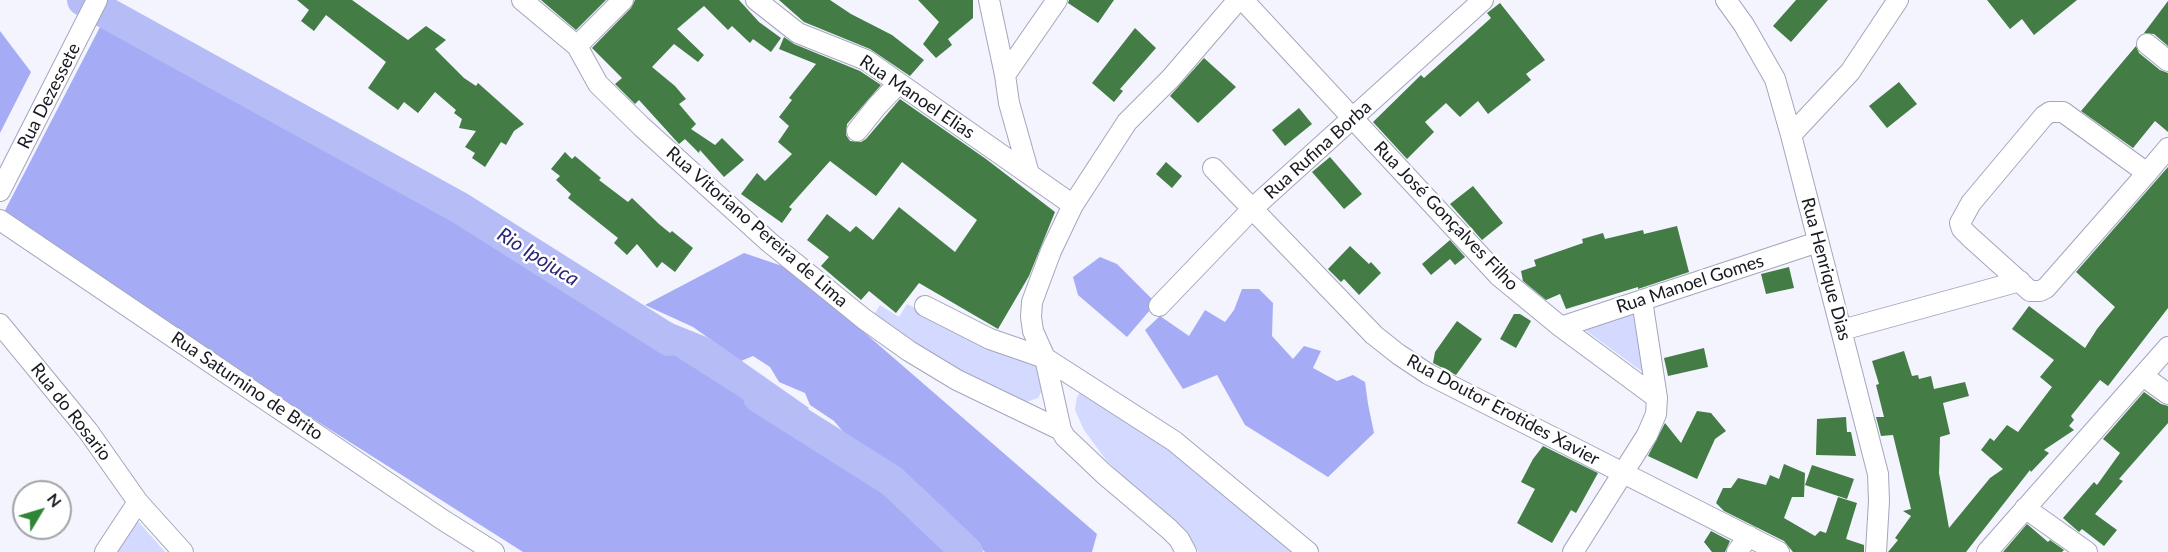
<!DOCTYPE html>
<html>
<head>
<meta charset="utf-8">
<style>
	body { margin:0 }
	#map { position:relative; width:2168px; height:552px; overflow:hidden; background:#f3f4fe; font-family:Lato,sans-serif }
	canvas { display:block }
	.north { position:absolute; left:12px; top:480px; width:60px; height:60px; box-sizing:border-box; background:#fff; border:2px solid #a2a3a6; border-radius:50%; rotate:52deg; font-size:16px; font-weight:700; line-height:24px; text-align:center; color:#171820 }
	.north::after { content:''; display:block; margin:auto; width:21px; height:27px; background:#2e8635; clip-path:polygon(50% 0,100% 100%,50% 72%,0 100%) }
</style>
</head>
<body>
<div id="map">
<canvas width="2168" height="552"></canvas>
<div class="north">N</div>
</div>
<script>
const ctx = document.querySelector('canvas').getContext('2d');
ctx.lineJoin = 'round';
function fill(path, color) {
  ctx.fillStyle = color;
  ctx.fill(path, 'evenodd');
}
function poly(rows) {
  const path = new Path2D();
  for (const r of rows) {
    path.moveTo(r[0], r[1]);
    for (let i = 2; i < r.length; i += 2) path.lineTo(r[i], r[i + 1]);
  }
  return path;
}
function stroke(path, color, width, dash) {
  ctx.strokeStyle = color;
  ctx.lineWidth = width;
  ctx.lineCap = dash ? 'butt' : 'round';
  ctx.setLineDash(dash || []);
  ctx.stroke(path);
}
function drawText(font, color, halo, rows, align = 'center') {
  ctx.font = font + ' Lato,sans-serif';
  ctx.lineWidth = 5;
  ctx.setLineDash([]);
  ctx.textBaseline = 'middle';
  ctx.strokeStyle = halo;
  ctx.fillStyle = color;
  for (const [text, x, y, turn = 0] of rows) {
    ctx.save();
    ctx.translate(x, y);
    ctx.rotate((+turn || 0) * Math.PI / 180);
    ctx.textAlign = isNaN(turn) ? turn : align;
    if (halo) ctx.strokeText(text, 0, 0);
    ctx.fillText(text, 0, 0);
    ctx.restore();
  }
}
const green = poly([
	[907,304,1000,350,1037,363,1045,384,1038,398,1023,403,935,359,872,318,880,305,899,317],
	[1639,311,1651,378,1581,327],
	[1085,385,1304,552,1199,552,1106,460,1084,430,1075,410,1077,397],
	[136,519,165,552,114,552]
]);
const forest = poly([
	[116,18,304,122,642,335,841,449,960,552,523,552,0,220,100,27],
	[0,31,31,72,0,133],
	[744,253,791,269,1097,534,1092,552,985,552,916,486,851,441,834,421,810,405,805,393,779,382,770,367,753,356,741,361,693,327,645,305],
	[1100,257,1117,264,1156,303,1127,337,1078,295,1073,277],
	[1242,289,1259,289,1273,303,1272,336,1293,359,1304,346,1321,351,1313,368,1337,381,1353,375,1365,382,1368,404,1374,433,1328,477,1245,425,1217,375,1183,389,1145,330,1160,316,1189,336,1205,310,1225,322,1234,310]
]);
const water = poly([
	[642,311,709,338,809,408,785,426,622,322]
]);
const river = poly([
	[83,0,460,208,669,340],
	[759,397,892,481,967,552]
]);
const building = poly([
	[297,0,352,0,408,40,426,26,446,40,435,49,464,78,476,86,478,83,524,124,514,131,506,145,501,142,485,167,472,158,475,153,465,147,476,131,459,128,462,119,454,113,456,110,435,92,418,113,404,102,398,110,368,88,386,62,326,15,314,31,301,21,309,10],
	[541,0,606,0,576,30],
	[635,0,739,0,759,22,781,38,771,52,753,39,750,43,732,26,728,30,704,6,677,29,704,55,698,62,674,44,652,67,675,86,686,99,679,104,696,124,691,129,715,145,722,138,744,160,724,177,700,150,699,153,685,139,679,144,639,100,635,104,615,84,622,78,592,48,631,8],
	[779,0,830,0,851,14,892,35,924,60,910,76,870,49,804,22],
	[918,0,973,0,973,18,948,39,952,45,936,58,923,44,939,22],
	[1069,0,1114,0,1098,23,1068,3],
	[1796,0,1828,0,1791,42,1773,26],
	[1987,0,2077,0,2034,35,2022,19,2010,29],
	[2168,1,2168,46,2154,34,2144,33],
	[1500,3,1545,60,1526,74,1531,80,1488,114,1478,101,1460,117,1446,103,1425,122,1434,132,1407,159,1373,122,1421,75,1424,78,1491,18,1487,13],
	[1135,28,1156,48,1120,89,1123,91,1114,102,1092,83],
	[784,37,794,44,860,71,881,85,847,124,846,135,850,141,861,142,866,139,900,99,986,159,1055,212,1029,276,998,329,919,283,896,313,869,291,861,300,821,266,829,257,807,240,827,214,850,232,856,226,873,240,899,207,955,252,977,220,902,162,876,196,830,161,789,207,792,209,782,223,741,194,757,173,765,181,792,154,778,142,789,126,779,117,792,100,789,98,816,64,779,49],
	[2136,46,2139,53,2160,70,2168,73,2168,132,2155,121,2133,148,2081,111],
	[1204,58,1236,87,1198,123,1170,96],
	[1899,82,1917,104,1887,128,1869,106],
	[1299,108,1312,124,1285,146,1272,130],
	[565,152,572,159,575,156,601,178,599,180,628,202,632,198,659,224,670,233,672,231,693,248,675,272,662,262,657,268,637,244,627,255,614,243,618,238,568,198,571,194,556,180,560,176,551,169],
	[1330,157,1362,194,1344,209,1312,172],
	[1166,162,1182,176,1172,188,1156,174],
	[2168,167,2168,308,2108,386,2100,380,2071,416,2074,420,2069,426,2074,430,2044,450,2049,453,2031,472,2030,470,1966,552,1888,552,1898,540,1895,538,1911,516,1903,511,1911,509,1893,435,1881,436,1876,417,1884,417,1876,385,1879,384,1872,361,1904,351,1912,376,1918,375,1919,379,1931,376,1934,389,1965,382,1969,396,1943,403,1950,434,1940,437,1939,473,1949,528,1990,478,2003,469,1981,450,1990,438,1994,441,2007,425,2018,432,2052,387,2040,377,2054,360,2012,329,2029,306,2085,348,2097,329,2115,307,2076,272],
	[1473,186,1503,223,1482,240,1450,204],
	[1677,226,1689,272,1638,289,1638,287,1566,309,1560,294,1546,300,1523,281,1521,271,1536,266,1534,260,1583,243,1582,239,1603,233,1605,239,1643,230,1644,234],
	[1450,240,1465,257,1455,265,1450,259,1431,275,1422,264],
	[1350,246,1369,264,1371,262,1381,273,1359,295,1344,279,1341,282,1328,269],
	[1789,267,1794,288,1766,294,1761,274],
	[1514,314,1520,314,1531,321,1516,348,1500,339],
	[1457,321,1482,339,1456,375,1433,363,1435,352],
	[1704,348,1708,367,1668,376,1664,358],
	[2144,392,2161,404,2168,406,2168,423,2119,479,2123,481,2095,514,2117,530,2104,546,2082,529,2079,532,2063,518,2094,482,2097,485,2120,453,2103,439],
	[1697,411,1711,413,1726,431,1715,439,1697,479,1648,456,1665,423,1681,443],
	[1846,417,1847,432,1851,432,1856,456,1816,455,1817,419],
	[1543,446,1598,473,1576,513,1571,510,1552,543,1517,523,1535,489,1521,482,1533,459],
	[1784,464,1805,473,1804,497,1792,497,1784,518,1815,536,1820,531,1826,533,1838,497,1857,503,1846,539,1864,545,1864,552,1793,552,1784,541,1724,511,1716,503,1723,488,1731,488,1738,478,1766,485,1770,475,1779,479],
	[1812,465,1854,479,1847,499,1805,485],
	[2027,524,2048,542,2050,540,2064,550,2062,552,2003,552],
	[1711,531,1730,541,1725,552,1712,552,1704,542]
]);
const minor = poly([
	[522,0,577,46,598,84,642,127,769,242,864,319,909,351,957,380,1061,430,1065,437,1104,474,1169,529,1179,539,1186,552],
	[756,0,798,33,866,60,1073,205],
	[989,0,1005,75,1009,103,1029,174],
	[1243,0,1499,276,1561,327,1657,398],
	[1726,0,1744,25,1775,79,1791,135,1878,474,1879,501,1876,552],
	[2147,44,2168,61],
	[577,46,623,0],
	[1005,75,1057,0],
	[857,131,877,106,899,83],
	[1791,135,1850,72,1898,0],
	[1213,168,1374,335,1398,354,1428,374,1779,552],
	[2147,173,2063,112,2050,112,2044,116,1971,203,1960,223,1962,229,1970,237,2030,291,2040,291,2046,288,2147,173,2168,148],
	[0,191,97,0],
	[0,220,443,520,494,552],
	[925,306,990,339,1045,358,1174,441,1308,552],
	[1159,306,1253,208,1483,0],
	[0,324,88,431,138,502,183,552],
	[1561,327,1818,242],
	[1842,330,2020,281],
	[2143,376,2168,394],
	[1061,430,1045,358,1033,331,1031,317,1032,302,1051,251,1073,205,1127,122,1171,78,1238,0],
	[2025,508,2087,552],
	[105,552,138,502],
	[1573,552,1647,435,1656,414,1657,398,1642,300],
	[1737,552,1749,536],
	[1987,552,2168,347]
]);
const streetNames = [
	["Rua Dezessete",49,96,-63],
	["Rua Manoel Elias",917,97,34],
	["Rua Rufina Borba",1318,150,-42],
	["Rua José Gonçalves Filho",1446,216,46],
	["Rua Vitoriano Pereira de Lima",757,227,41],
	["Rua Henrique Dias",1826,269,75],
	["Rua Manoel Gomes",1690,284,-18],
	["Rua Saturnino de Brito",247,386,34],
	["Rua Doutor Erotides Xavier",1503,410,28],
	["Rua do Rosario",71,412,52]
];
const waterNames = [
	["Rio Ipojuca",538,257,32]
];
fill(green, '#d4d9ff');
fill(forest, '#a5acf5');
fill(water, '#b5bcf6');
stroke(river, '#b5bcf6', 32);
fill(building, '#437c45');
stroke(minor, '#a3a6bd', 22);
stroke(minor, '#fff', 20);
drawText('18px', '#171820', '#fff', streetNames);
drawText('italic 20px', '#2b2576', '#fff', waterNames);
</script>
</body>
</html>
